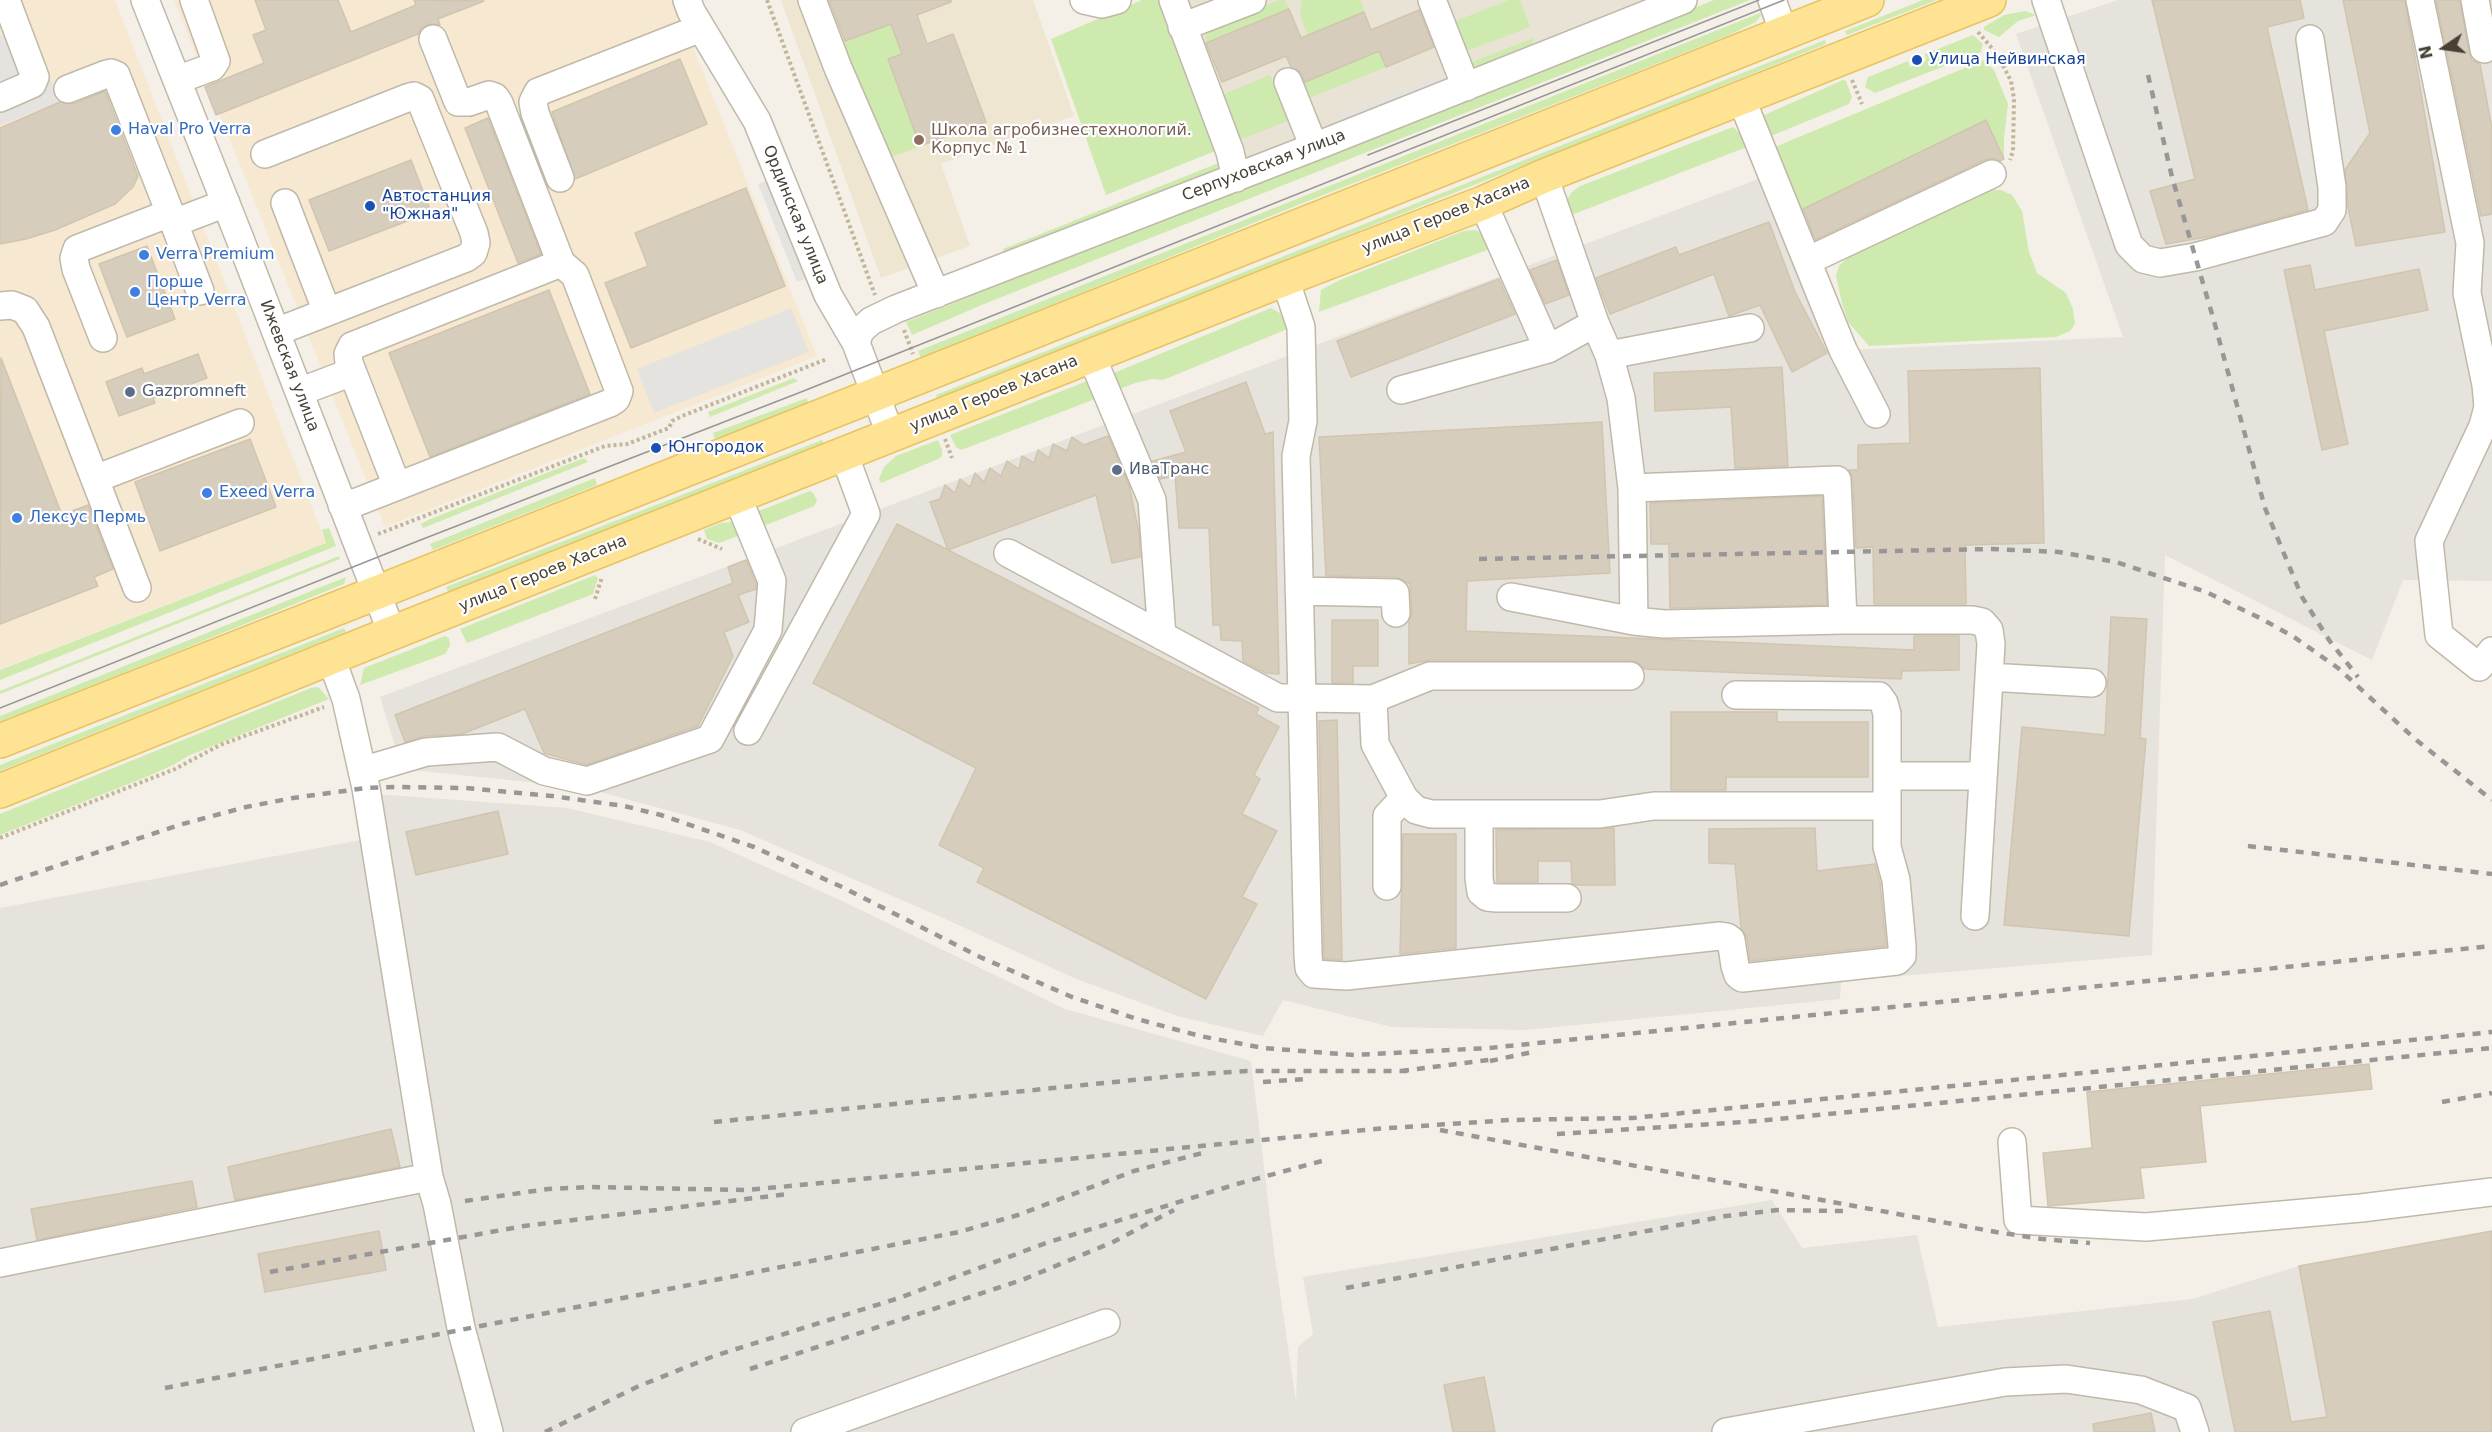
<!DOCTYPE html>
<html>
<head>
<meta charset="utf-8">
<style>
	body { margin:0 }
	#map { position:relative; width:2492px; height:1432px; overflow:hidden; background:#f4f0e7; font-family:"DejaVu Sans",sans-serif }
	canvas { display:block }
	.north { position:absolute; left:2414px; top:18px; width:60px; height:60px; -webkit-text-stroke:4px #fff; paint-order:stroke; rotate:257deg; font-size:16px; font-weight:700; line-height:24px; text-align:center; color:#484136 }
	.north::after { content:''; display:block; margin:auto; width:21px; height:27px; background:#484136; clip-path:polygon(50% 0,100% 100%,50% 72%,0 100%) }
</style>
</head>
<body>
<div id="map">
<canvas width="2492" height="1432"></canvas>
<div class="north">N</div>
</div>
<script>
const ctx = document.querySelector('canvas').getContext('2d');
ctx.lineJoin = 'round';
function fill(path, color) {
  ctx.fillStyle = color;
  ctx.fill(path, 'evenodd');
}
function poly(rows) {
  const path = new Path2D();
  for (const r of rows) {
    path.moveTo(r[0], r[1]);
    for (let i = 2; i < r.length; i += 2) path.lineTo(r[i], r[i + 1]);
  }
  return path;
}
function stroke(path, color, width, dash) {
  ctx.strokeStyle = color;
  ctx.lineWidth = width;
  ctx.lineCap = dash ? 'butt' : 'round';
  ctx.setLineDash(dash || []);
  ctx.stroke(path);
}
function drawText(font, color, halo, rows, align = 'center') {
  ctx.font = font + ' "DejaVu Sans",sans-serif';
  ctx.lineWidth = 4.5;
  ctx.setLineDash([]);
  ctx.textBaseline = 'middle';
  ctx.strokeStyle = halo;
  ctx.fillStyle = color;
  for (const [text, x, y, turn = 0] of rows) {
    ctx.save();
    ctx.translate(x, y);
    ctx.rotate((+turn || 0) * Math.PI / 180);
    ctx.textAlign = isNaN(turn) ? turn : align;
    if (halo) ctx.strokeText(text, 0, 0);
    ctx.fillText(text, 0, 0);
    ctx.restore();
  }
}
const residential = poly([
	[1151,0,1697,0,1230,187]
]);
const commercial = poly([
	[0,0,115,0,326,543,0,669],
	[174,0,674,0,817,356,385,527]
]);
const industrial = poly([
	[2118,0,2492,0,2492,581,2403,580,2372,660,2165,555,2152,955,1841,981,1840,999,1526,1030,1392,1027,1283,1000,1263,1036,1177,1016,1074,978,941,917,740,830,586,788,402,769,380,697,1777,172,1849,350,2123,337,2016,34],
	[375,794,567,808,710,842,840,900,1065,1009,1251,1061,1275,1258,1296,1402,1298,1347,1313,1334,1303,1277,1772,1200,1802,1248,1917,1235,1938,1327,2192,1299,2299,1266,2492,1231,2492,1432,0,1432,0,908,382,836]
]);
const education = poly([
	[781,0,1033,0,1074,116,941,164,970,246,881,278]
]);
const green = poly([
	[1142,0,1164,0,1220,149,1106,195,1051,39],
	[1279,0,1285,0,1289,9,1206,43,1205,37,1209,28],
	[1302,0,1361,0,1364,12,1317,31,1310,42,1300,15],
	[1509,0,1520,0,1530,27,1464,52,1453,22],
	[1714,0,1750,0,984,304,912,335,906,322],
	[1923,0,1937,0,1847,35,1845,31],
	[2025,11,2036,15,2018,21,1999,37,1984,30,1984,27,2004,15],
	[1760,13,1761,15,1756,22,1727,36,1293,207,921,358,918,351],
	[891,24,902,54,888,60,920,146,886,159,837,44],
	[1973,35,1983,44,1981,52,1875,93,1865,87,1868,77,1908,61,1910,67,1926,61,1925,54],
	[1534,38,1531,48,1476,69,1469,63],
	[1825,40,1826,44,1680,103,937,399,936,395],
	[1379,51,1386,67,1304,100,1298,84],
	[1984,60,1994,70,2008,104,2004,138,2004,158,1985,120,1796,213,1770,149],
	[1270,75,1288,121,1235,142,1217,97],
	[1843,80,1846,81,1852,97,1849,104,1766,138,1762,116],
	[1733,127,1752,145,1574,214,1569,210,1567,200,1572,192,1580,186],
	[1226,160,1223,169,1006,259,1003,249],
	[1987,189,2001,190,2012,195,2022,211,2029,252,2037,273,2066,293,2073,309,2075,324,2070,331,2056,337,1869,346,1848,322,1842,303,1836,276,1839,266,1849,256],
	[1475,230,1480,232,1490,249,1319,312,1321,290,1340,280,1464,231],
	[1271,308,1287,317,1290,328,1163,380,1153,379,1135,383,1117,390,1109,375],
	[794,378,798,381,710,417,708,412],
	[1090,380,1098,398,961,450,956,447,950,435],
	[807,398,808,403,715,439,713,433],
	[822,440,824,444,807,451,448,592,446,587],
	[938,440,942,450,942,456,938,459,881,483,879,479,884,467,896,456],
	[584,458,588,462,423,528,421,524,428,520],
	[595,478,597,485,433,550,430,544],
	[810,491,814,494,817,501,814,506,756,529,751,514],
	[732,522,738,524,746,533,719,543,707,539,704,530,721,523],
	[329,528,336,546,0,680,0,670,326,543,322,530],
	[339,556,340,559,0,694,0,691],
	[595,575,598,578,593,594,467,643,460,629],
	[346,577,344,584,0,723,0,716],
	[344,628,346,632,0,771,0,765],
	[445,636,449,638,450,646,445,654,360,685,364,668],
	[318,687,329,699,188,756,173,765,151,775,0,835,0,814,311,688]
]);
const parking = poly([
	[30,25,59,102,0,125,0,36],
	[1442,75,1445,85,1337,127,1339,116],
	[771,179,810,277,797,282,758,184],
	[791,308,809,352,654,413,637,369]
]);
const building = poly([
	[255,0,338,0,351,32,416,5,414,0,484,1,438,19,440,25,428,24,421,29,418,34,216,115,205,87,264,63,253,35,266,30,255,0],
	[829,0,951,0,951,2,917,15,927,44,953,34,986,122,920,146,888,59,902,54,891,24,845,41,829,0],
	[2152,0,2300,0,2304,18,2267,27,2308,210,2218,235,2166,244,2150,191,2195,179,2152,0],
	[2343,0,2405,0,2445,232,2356,246,2348,207,2345,170,2370,133,2343,0],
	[2436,0,2460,0,2469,52,2472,60,2480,64,2492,129,2492,214,2481,216,2436,0],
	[1289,9,1301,38,1364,12,1371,30,1419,10,1434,47,1386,67,1379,51,1305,82,1298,70,1291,67,1286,56,1222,82,1206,43,1289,9],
	[680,59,707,124,575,179,552,112,680,59],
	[105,91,138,176,133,187,115,204,55,230,26,239,0,244,0,128,60,102,74,104,105,91],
	[488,118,541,254,518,263,465,128,488,118],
	[1986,120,2004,159,2000,161,1993,158,1985,160,1815,240,1803,209,1986,120],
	[411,160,431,212,329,251,309,200,411,160],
	[746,188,785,286,631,348,605,283,648,266,635,233,746,188],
	[1769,222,1795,292,1827,353,1792,372,1760,305,1729,316,1714,274,1610,314,1596,278,1676,247,1679,255,1769,222],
	[147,246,175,319,127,337,99,264,147,246],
	[1557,260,1569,295,1545,304,1530,270,1557,260],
	[2310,265,2315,290,2419,269,2428,310,2324,331,2348,444,2322,450,2284,270,2310,265],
	[1499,279,1515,314,1351,377,1337,341,1499,279],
	[549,290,590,394,430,457,389,353,549,290],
	[198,354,207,378,153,398,155,403,119,416,106,382,142,368,144,374,198,354],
	[1,358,62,515,88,505,113,569,94,577,98,586,0,624,1,358],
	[1782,367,1788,466,1735,468,1731,407,1655,411,1654,373,1782,367],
	[2040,368,2044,543,1965,545,1966,604,1874,604,1873,547,1856,548,1853,479,1849,470,1858,470,1858,445,1910,443,1908,371,2040,368],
	[1246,382,1265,434,1273,432,1279,674,1266,673,1243,661,1242,641,1221,640,1220,625,1213,625,1209,528,1179,528,1175,476,1160,479,1153,461,1186,452,1170,411,1246,382],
	[1602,422,1610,573,1467,581,1466,631,1914,650,1914,636,1959,636,1959,670,1902,671,1901,679,1644,669,1638,663,1630,660,1430,660,1409,664,1409,621,1412,612,1410,584,1395,577,1326,576,1319,437,1602,422],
	[1108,436,1129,485,1139,533,1140,557,1112,563,1096,495,948,550,1259,708,1256,714,1279,727,1254,775,1260,779,1242,814,1277,831,1242,897,1257,904,1206,999,977,882,984,868,939,845,976,768,813,683,897,524,948,550,930,502,940,499,945,485,955,493,960,479,970,487,975,473,984,482,990,468,1001,476,1007,461,1019,469,1022,456,1034,463,1038,450,1049,458,1053,444,1067,451,1072,437,1084,445,1108,436],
	[250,439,276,507,160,551,135,482,250,439],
	[1822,496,1827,605,1670,608,1669,544,1651,544,1650,503,1822,496],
	[746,560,756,584,756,589,738,595,749,622,724,632,733,656,698,726,586,765,544,753,525,709,462,734,425,736,405,742,395,715,733,583,728,567,746,560],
	[2111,617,2147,619,2140,738,2146,739,2129,936,2004,925,2022,727,2105,735,2111,617],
	[1332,620,1378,620,1378,666,1353,666,1353,683,1332,683,1332,620],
	[1671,712,1777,712,1777,722,1868,722,1868,777,1726,777,1726,790,1671,790,1671,712],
	[1337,720,1342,960,1324,959,1319,721,1337,720],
	[498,811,508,854,416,875,406,832,498,811],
	[1614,828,1615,885,1576,885,1572,883,1571,861,1538,861,1538,882,1497,882,1496,830,1614,828],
	[1815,828,1817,871,1875,864,1880,883,1886,946,1750,961,1747,938,1741,928,1735,864,1709,863,1709,829,1815,828],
	[1403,834,1456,834,1456,948,1400,954,1403,834],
	[2369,1064,2372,1089,2200,1106,2206,1162,2140,1168,2144,1198,2048,1206,2043,1153,2092,1148,2087,1092,2369,1064],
	[391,1129,400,1167,235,1200,228,1167,391,1129],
	[192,1181,197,1207,37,1240,31,1209,192,1181],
	[379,1231,386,1270,265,1292,258,1254,379,1231],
	[2492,1231,2492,1432,2235,1432,2213,1322,2270,1311,2291,1422,2327,1417,2299,1266,2492,1231],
	[1484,1377,1495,1432,1453,1432,1444,1385,1484,1377],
	[2151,1413,2155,1432,2094,1432,2093,1424,2151,1413]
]);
const path = poly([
	[767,0,875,295],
	[1978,32,1997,54,2011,81,2014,99,2013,151,2010,160],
	[1852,80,1862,104],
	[904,330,913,354],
	[945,439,952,458],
	[378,534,605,446,627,444,669,428,672,421,682,416,827,359],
	[698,539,722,549],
	[595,599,602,577],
	[0,838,175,769,220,745,324,707]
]);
const minor = poly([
	[145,0,240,239,392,633],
	[687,0,691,11,757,121,828,295,856,343,891,436],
	[812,0,838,68,936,294],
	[1084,0,1102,4,1117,0],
	[1173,0,1230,152,1236,178],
	[1432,0,1466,87],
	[1772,0,1784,33],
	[2046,0,2129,245,2143,259,2160,263,2195,257,2324,222,2332,210,2332,187,2310,39],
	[2420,0,2470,243,2467,293,2486,385,2488,407,2483,426,2429,541,2439,635,2479,667,2492,651],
	[2475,0,2484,49],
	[1182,27,1252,0],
	[177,80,212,67,216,61,194,0],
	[1288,82,1314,147],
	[68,89,104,75,111,73,116,75,174,223],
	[0,98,32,84,35,77,6,0],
	[1741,98,1843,350,1876,414],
	[265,154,407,98,414,96,420,99,474,233,476,243,473,253,466,258,276,332],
	[560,178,535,113,533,102,538,92,701,28],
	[285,203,327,312],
	[1483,203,1548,349],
	[1807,261,1992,174],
	[1285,279,1301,327,1303,421,1296,456,1302,698,1373,699,1375,744,1404,798,1416,810,1431,814,1600,814,1654,806,1887,806,1887,776,1983,776],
	[200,291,174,223,226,203],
	[0,306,12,305,25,310,36,327,137,588],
	[103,338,76,269,74,258,77,249,170,213],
	[856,343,860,331,871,321,896,309,1314,147,1683,0],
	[1091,355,1152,500,1162,636],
	[1609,355,1750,328],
	[1401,390,1548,349,1595,323,1544,176],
	[299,392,352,372],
	[95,479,240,423],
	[397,486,349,363,348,354,352,346,561,263],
	[1632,488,1837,480,1843,620],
	[342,505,357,502,610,403,616,399,619,391,575,275,561,263,499,103,495,97,489,95,469,102,458,102,433,39],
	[1008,553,1278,698,1302,698,1308,954,1309,968,1314,974,1346,976,1720,936,1727,937,1731,940,1735,966,1738,975,1742,978,1897,961,1902,956,1902,946,1896,880,1887,847,1887,806],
	[1299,591,1395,593,1396,613],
	[1511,597,1634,621,1632,488,1621,398,1609,355,1595,323],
	[1634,621,1664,624,1843,620,1972,620,1982,622,1989,630,1991,644,1975,916],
	[331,658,346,699,366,788,429,1177,437,1204,461,1328,489,1432],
	[1989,677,2092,683],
	[1736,695,1879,696,1884,703,1887,714,1887,776],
	[1373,699,1430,676,1630,676],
	[748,731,866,514,844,454],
	[362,771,426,752,498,747,544,771,587,781,710,739,768,630,772,581,737,496],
	[1479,814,1479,878,1481,892,1487,897,1497,898,1567,898],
	[1387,886,1387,816,1404,798],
	[2012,1142,2018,1220,2146,1227,2361,1208,2492,1192],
	[0,1263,429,1177],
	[805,1432,1106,1323],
	[1726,1432,2005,1382,2066,1379,2141,1390,2187,1408,2195,1432]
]);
const major = poly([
	[0,741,376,593,1867,0],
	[0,791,392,633,1285,279,1483,203,1544,176,1989,0]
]);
const tram = poly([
	[1368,155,1759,0],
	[0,708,418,541,801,392,1784,0]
]);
const rail = poly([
	[2148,75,2172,177,2214,321,2265,508,2302,597,2329,640,2358,677],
	[1479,559,1992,549,2059,552,2116,562,2206,592,2260,618,2294,637,2338,668,2415,739,2492,800],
	[2248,846,2492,874],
	[0,885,179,825,246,807,293,798,366,788,398,787,466,788,552,796,624,806,661,815,754,847,842,887,980,957,1072,997,1137,1019,1200,1036,1263,1048,1354,1055,1489,1048,2492,946],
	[1490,1061,1537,1051],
	[1401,1071,1496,1059],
	[1263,1082,1305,1079],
	[2442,1102,2492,1093],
	[714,1122,1184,1075,1247,1071,1408,1071],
	[1440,1130,1996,1232,2042,1239,2090,1243],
	[1557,1134,1758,1121,2492,1048],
	[465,1201,548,1189,589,1187,746,1190,780,1187,1375,1129,1510,1120,1633,1118,2492,1032],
	[270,1272,524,1226,788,1194],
	[1346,1288,1726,1216,1778,1210,1843,1211],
	[750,1369,1022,1280,1113,1242,1174,1210],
	[165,1388,959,1232,1018,1215,1134,1171,1206,1152],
	[545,1432,639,1386,714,1356,899,1298,1046,1243,1237,1184,1329,1159]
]);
const markers = [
	[1917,60,6,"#1a4fb4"],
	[116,130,6,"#3f7fe0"],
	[919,140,6,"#8d6e63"],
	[370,206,6,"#1a4fb4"],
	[144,255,6,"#3f7fe0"],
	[135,292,6,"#3f7fe0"],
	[130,392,6,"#5c6f8a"],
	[656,448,6,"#1a4fb4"],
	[1117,470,6,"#5c6f8a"],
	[207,493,6,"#3f7fe0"],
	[17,518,6,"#3f7fe0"]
];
const transitNames = [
	["Улица Нейвинская",1929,60],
	["Автостанция",382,197],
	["\"Южная\"",382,215],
	["Юнгородок",668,448]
];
const shopNames = [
	["Haval Pro Verra",128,130],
	["Verra Premium",156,255],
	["Порше",147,283],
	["Центр Verra",147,301],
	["Exeed Verra",219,493],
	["Лексус Пермь",29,518]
];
const educationNames = [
	["Школа агробизнестехнологий.",931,131],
	["Корпус № 1",931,149]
];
const streetNames = [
	["Серпуховская улица",1264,166,-21],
	["Ординская улица",795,215,68],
	["улица Героев Хасана",1446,216,-22],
	["Ижевская улица",289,366,69],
	["улица Героев Хасана",994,394,-22],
	["улица Героев Хасана",543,574,-22]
];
const serviceNames = [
	["Gazpromneft",142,392],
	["ИваТранс",1129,470]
];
fill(residential, '#e8e3d5');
fill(commercial, '#f7e8d1');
fill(industrial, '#e6e2dc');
fill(education, '#eee6d0');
fill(green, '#ceeaae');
fill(parking, '#e5e3df');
fill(building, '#d6cdbc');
stroke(building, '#d1c5af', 1.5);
stroke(minor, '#c0b9a9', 30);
stroke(major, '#e9c360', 36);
stroke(path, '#c2b59a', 4, [3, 3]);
stroke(minor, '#fff', 27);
stroke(major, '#ffe395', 33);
stroke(tram, '#979797', 1.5);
stroke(rail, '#979797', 4.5, [8, 8]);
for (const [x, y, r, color] of markers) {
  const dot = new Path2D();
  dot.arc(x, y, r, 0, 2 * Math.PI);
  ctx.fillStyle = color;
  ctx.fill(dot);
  stroke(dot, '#fff', 2);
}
drawText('16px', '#164399', '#fff', transitNames, 'left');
drawText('16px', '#366cbe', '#fff', shopNames, 'left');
drawText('16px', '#785e54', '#fff', educationNames, 'left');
drawText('16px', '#484136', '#fff', streetNames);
drawText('16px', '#4e5e75', '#fff', serviceNames, 'left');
</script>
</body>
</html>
